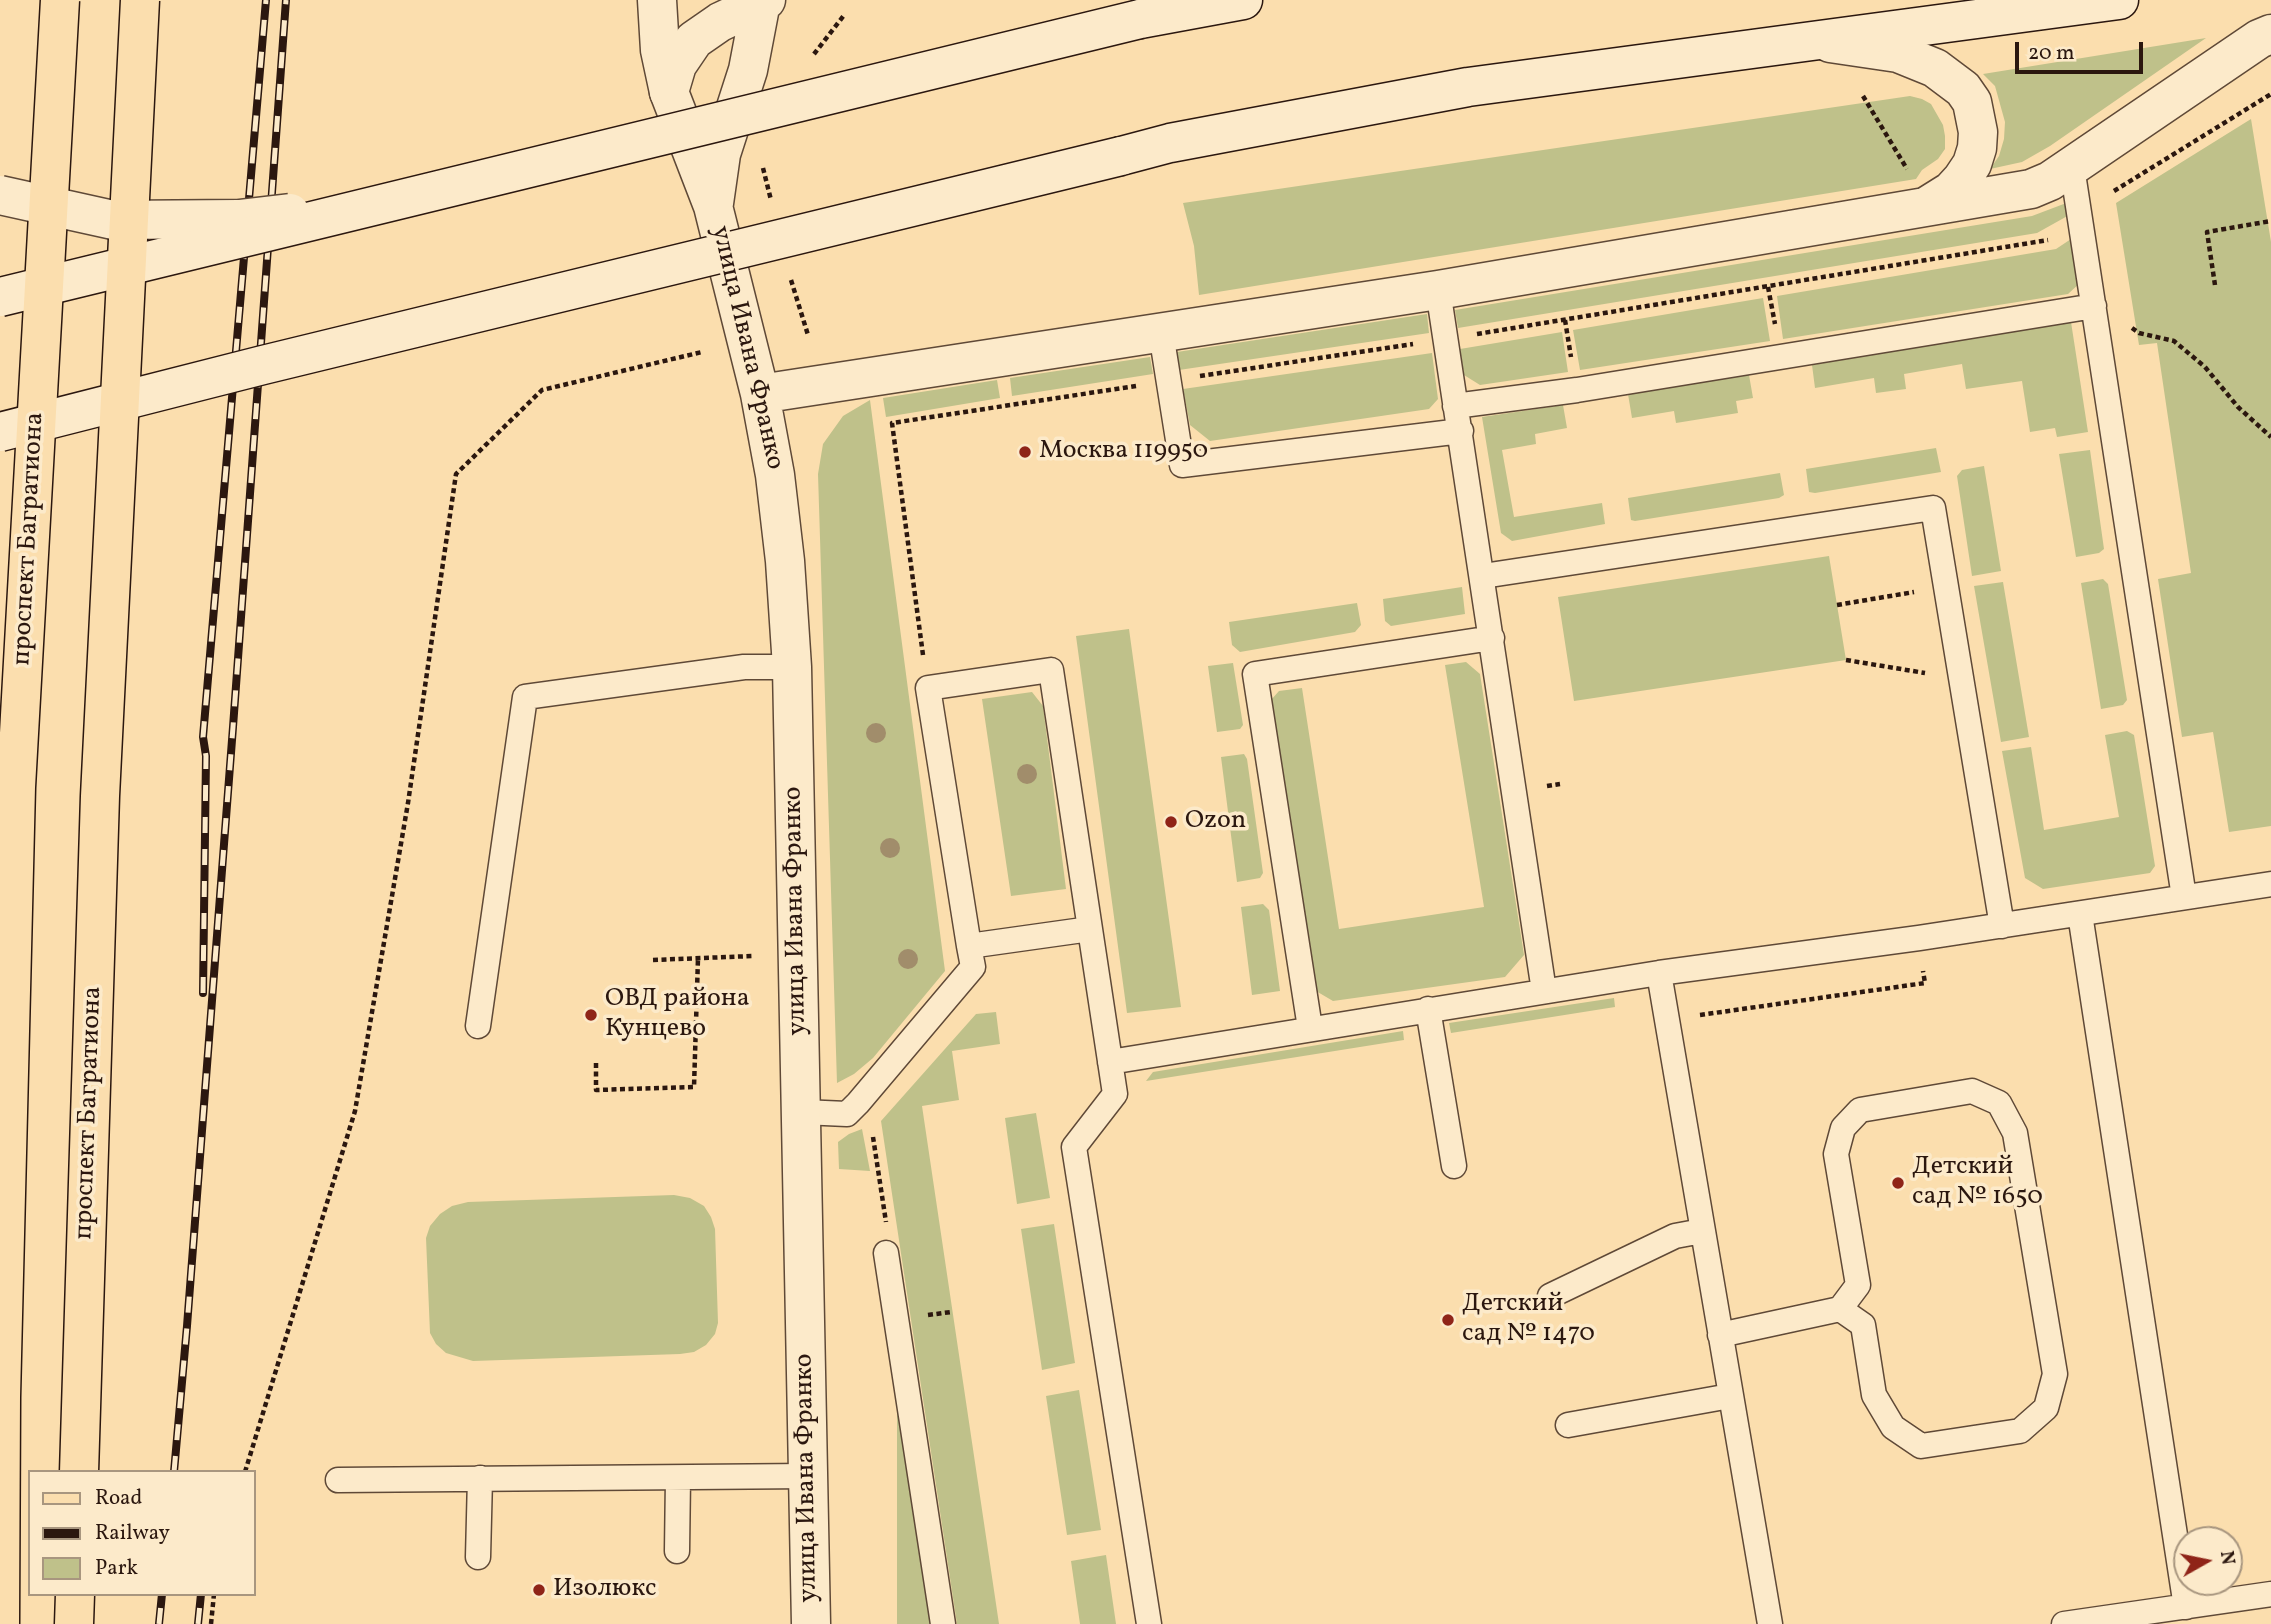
<!DOCTYPE html>
<html>
<head>
<meta charset="utf-8">
<style>
	body { margin:0 }
	#map { position:relative; width:2271px; height:1624px; overflow:hidden; background:#fbdeae; font-family:Vollkorn,serif }
	canvas { display:block }
	.legend { position:absolute; left:28px; top:1470px; width:228px; height:126px; box-sizing:border-box; background:#fceaca; border:2px solid #a8967f; margin:0; padding:9px 12px; list-style:none; font-size:21px; color:#2b170f }
	.legend li { display:flex; align-items:center; gap:14px; height:35px }
	.legend b { width:35px; border:2px solid #a8967f }
	.north { position:absolute; left:2173px; top:1526px; width:70px; height:70px; box-sizing:border-box; background:#fceaca; border:2px solid #a8967f; border-radius:50%; rotate:81deg; font-size:19px; font-weight:700; line-height:28px; text-align:center; color:#2b170f }
	.north::after { content:''; display:block; margin:auto; width:24px; height:32px; background:#8f2418; clip-path:polygon(50% 0,100% 100%,50% 72%,0 100%) }
	.scale { position:absolute; left:2015px; top:42px; width:128px; height:32px; box-sizing:border-box; border:4px solid #2b170f; border-top:0; padding-left:9px; font-size:21px; line-height:24px; white-space:nowrap; color:#2b170f; -webkit-text-stroke:5px #fceaca; paint-order:stroke }
</style>
</head>
<body>
<div id="map">
<canvas width="2271" height="1624"></canvas>
<ul class="legend">
<li><b style="height:9px;background:#fbdeae"></b>Road</li>
<li><b style="height:9px;background:#2b170f"></b>Railway</li>
<li><b style="height:19px;background:#bfc18a"></b>Park</li>
</ul>
<div class="north">N</div>
<div class="scale">20 m</div>
</div>
<script>
const ctx = document.querySelector('canvas').getContext('2d');
ctx.lineJoin = 'round';
function fill(path, color) {
  ctx.fillStyle = color;
  ctx.fill(path, 'evenodd');
}
function poly(rows) {
  const path = new Path2D();
  for (const r of rows) {
    path.moveTo(r[0], r[1]);
    for (let i = 2; i < r.length; i += 2) path.lineTo(r[i], r[i + 1]);
  }
  return path;
}
function stroke(path, color, width, dash) {
  ctx.strokeStyle = color;
  ctx.lineWidth = width;
  ctx.lineCap = dash ? 'butt' : 'round';
  ctx.setLineDash(dash || []);
  ctx.stroke(path);
}
function drawText(font, color, halo, rows, align = 'center') {
  ctx.font = font + ' Vollkorn,serif';
  ctx.lineWidth = 7;
  ctx.setLineDash([]);
  ctx.textBaseline = 'middle';
  ctx.strokeStyle = halo;
  ctx.fillStyle = color;
  for (const [text, x, y, turn = 0] of rows) {
    ctx.save();
    ctx.translate(x, y);
    ctx.rotate((+turn || 0) * Math.PI / 180);
    ctx.textAlign = isNaN(turn) ? turn : align;
    if (halo) ctx.strokeText(text, 0, 0);
    ctx.fillText(text, 0, 0);
    ctx.restore();
  }
}
const green = poly([
	[2206,38,2050,146,2022,162,1990,169,1999,156,2004,139,2005,122,1995,86,1983,74],
	[1910,96,1922,99,1931,104,1943,125,1945,136,1945,149,1938,159,1922,170,1916,179,1199,295,1194,246,1183,203],
	[2251,119,2271,242,2271,826,2229,832,2213,732,2182,737,2158,579,2191,573,2157,343,2139,345,2116,203],
	[2069,202,2071,214,2037,233,1458,328,1455,310,2032,216],
	[2074,237,2081,282,2068,294,1783,339,1777,296,2056,249],
	[1763,298,1770,341,1580,370,1573,330],
	[1427,314,1429,333,1179,370,1177,352],
	[2071,322,2088,432,2057,437,2055,428,2030,432,2022,381,1966,389,1962,364,1904,374,1906,389,1876,393,1874,378,1815,388,1812,365],
	[1562,332,1568,372,1480,385,1464,375,1460,349],
	[1432,353,1438,399,1429,409,1210,441,1190,425,1183,389],
	[1150,357,1153,374,1012,396,1010,378],
	[1749,375,1753,398,1736,401,1738,413,1676,423,1674,411,1632,418,1628,394],
	[997,380,1000,398,886,417,883,398],
	[870,400,945,971,873,1058,854,1074,837,1083,818,474,823,444,843,416],
	[1563,405,1567,428,1535,434,1536,444,1502,450,1514,517,1602,503,1605,524,1512,541,1501,533,1482,417],
	[1936,448,1941,472,1815,493,1809,492,1806,469],
	[2090,450,2104,549,2099,553,2076,557,2059,454],
	[1984,466,2001,571,1972,576,1957,476,1962,470],
	[1780,473,1784,495,1779,498,1635,521,1631,520,1628,498],
	[1829,556,1846,660,1574,701,1558,597],
	[2103,579,2108,584,2127,700,2123,705,2101,709,2081,583],
	[2003,582,2029,737,2001,742,1974,586],
	[1462,587,1465,614,1391,626,1385,621,1383,599],
	[1357,603,1361,625,1355,632,1240,652,1232,645,1229,622],
	[1129,629,1181,1007,1127,1013,1076,636],
	[1466,662,1480,674,1524,955,1505,977,1333,1001,1316,991,1271,700,1279,691,1302,688,1339,929,1484,907,1445,665],
	[1233,663,1243,725,1240,729,1217,732,1208,666],
	[1032,692,1043,706,1066,889,1011,896,982,699],
	[2127,731,2134,735,2155,866,2150,873,2043,889,2025,878,2002,751,2031,747,2044,830,2119,817,2105,735],
	[1244,754,1247,759,1263,873,1260,878,1237,882,1221,757],
	[1263,904,1269,910,1280,991,1252,995,1241,907],
	[1614,998,1615,1007,1451,1033,1449,1023],
	[996,1012,1000,1044,952,1051,959,1100,922,1106,999,1624,957,1624,881,1121,976,1014],
	[1403,1031,1404,1040,1146,1081,1153,1072],
	[1036,1113,1050,1198,1017,1204,1005,1118],
	[862,1129,870,1171,839,1169,838,1142,849,1134],
	[674,1195,690,1198,704,1206,711,1217,715,1229,718,1323,715,1334,706,1345,694,1352,680,1354,473,1361,446,1353,436,1344,430,1333,426,1238,430,1226,440,1214,452,1206,468,1202],
	[1054,1224,1075,1363,1042,1370,1021,1229],
	[897,1387,931,1624,897,1624],
	[1079,1390,1101,1530,1067,1535,1046,1396],
	[1106,1555,1116,1624,1080,1624,1071,1561]
]);
const path = poly([
	[814,54,845,14],
	[1863,96,1907,169],
	[763,168,771,200],
	[2114,191,2271,94],
	[791,280,808,335],
	[2215,285,2207,232,2271,221],
	[1768,287,1775,324],
	[1565,320,1571,357],
	[2132,328,2139,333,2174,341,2205,367,2238,407,2271,437],
	[1477,334,2048,240],
	[1200,376,1413,344],
	[1837,605,1914,592],
	[923,655,892,423,1136,386],
	[1846,660,1925,673],
	[1547,786,1560,784],
	[653,960,753,956],
	[1700,1015,1925,983,1923,971],
	[596,1063,596,1090,694,1087,698,958],
	[873,1137,886,1222],
	[928,1315,951,1312],
	[245,1472,355,1111,408,803,456,474,542,390,702,352],
	[211,1624,214,1594]
]);
const service = poly([
	[2072,167,2184,897],
	[1438,290,1544,991],
	[1161,333,1182,465,1461,431],
	[1455,406,1577,390,2094,306],
	[1483,576,1933,508,2002,926],
	[2080,914,2186,1607],
	[969,946,928,688,1051,670,1090,929],
	[1659,973,1770,1624],
	[1428,1009,1454,1166],
	[478,1026,525,697,744,667,792,667],
	[1310,1028,1255,674,1492,638],
	[1110,1062,1659,973,1919,938,2271,884],
	[802,1112,847,1114,858,1103,973,967,969,946,1090,929,1115,1094,1074,1147,1149,1624],
	[886,1253,943,1624],
	[1550,1296,1675,1236,1702,1231],
	[1720,1335,1840,1309,1858,1285,1836,1154,1843,1128,1860,1110,1972,1091,1999,1103,2015,1133,2055,1374,2046,1408,2020,1431,1921,1446,1893,1427,1874,1395,1863,1325,1840,1309],
	[1568,1425,1730,1396],
	[338,1480,809,1476],
	[677,1551,678,1478],
	[478,1557,480,1478],
	[2064,1624,2271,1594]
]);
const minor = poly([
	[657,0,660,50,669,92]
]);
const tertiary = poly([
	[766,0,720,22,694,40,677,65,669,92,713,206,760,394,775,475,785,561,792,667,811,1624],
	[1830,43,1898,53,1935,68,1963,89,1972,102,1978,132,1977,148,1972,164,1962,179,1951,191,1927,206],
	[714,203,721,154,748,70,761,2],
	[760,394,1438,290,2031,189,2050,181,2259,39,2271,34]
]);
const secondary = poly([
	[1140,19,1243,0],
	[1121,156,1170,143,1468,87,2119,0]
]);
const primary = poly([
	[74,1624,75,1594]
]);
const rail = poly([
	[203,993,206,756,203,737,266,0],
	[174,1472,187,1326,233,727,286,0],
	[159,1624,162,1594],
	[198,1624,201,1594]
]);
const tertiaryBridge = poly([
	[0,195,113,220,239,219,290,213]
]);
const secondaryBridge = poly([
	[0,297,1140,19],
	[0,432,263,365,1121,156]
]);
const primaryBridge = poly([
	[79,1472,100,796,140,0],
	[0,1624,1,1397,16,787,60,0]
]);
const trees = [
	[876,733],
	[1027,774],
	[890,848],
	[908,959]
];
const markers = [
	[1025,452,7,"#8f2418"],
	[1171,822,7,"#8f2418"],
	[591,1015,7,"#8f2418"],
	[1898,1183,7,"#8f2418"],
	[1448,1320,7,"#8f2418"],
	[539,1590,7,"#8f2418"]
];
const streetNames = [
	["улица Ивана Франко",746,348,77],
	["проспект Багратиона",30,539,-87],
	["улица Ивана Франко",797,911,-91],
	["проспект Багратиона",90,1113,-88],
	["улица Ивана Франко",808,1478,-91]
];
const poiNames = [
	["Москва 119950",1039,452],
	["Ozon",1185,822],
	["ОВД района",605,1000],
	["Кунцево",605,1030],
	["Детский",1912,1168],
	["сад № 1650",1912,1198],
	["Детский",1462,1305],
	["сад № 1470",1462,1335],
	["Изолюкс",553,1590]
];
fill(green, '#bfc18a');
stroke(service, '#5f4937', 27);
stroke(minor, '#5f4937', 41);
stroke(tertiary, '#5f4937', 41);
stroke(secondary, '#2b170f', 41);
stroke(primary, '#2b170f', 41);
stroke(path, '#2b170f', 4.5, [5, 3.5]);
stroke(service, '#fceaca', 24);
stroke(minor, '#fceaca', 38);
stroke(tertiary, '#fceaca', 38);
stroke(secondary, '#fceaca', 38);
stroke(primary, '#fbdeae', 38);
stroke(rail, '#2b170f', 8);
stroke(rail, '#fceaca', 5, [16]);
stroke(tertiaryBridge, '#5f4937', 41, []);
stroke(secondaryBridge, '#2b170f', 41, []);
stroke(primaryBridge, '#2b170f', 41, []);
stroke(tertiaryBridge, '#fceaca', 38);
stroke(secondaryBridge, '#fceaca', 38);
stroke(primaryBridge, '#fbdeae', 38);
ctx.fillStyle = '#a18d6b';
for (const [x, y] of trees) {
  ctx.beginPath();
  ctx.arc(x, y, 10, 0, 2 * Math.PI);
  ctx.fill();
}
for (const [x, y, r, color] of markers) {
  const dot = new Path2D();
  dot.arc(x, y, r, 0, 2 * Math.PI);
  ctx.fillStyle = color;
  ctx.fill(dot);
  stroke(dot, '#fceaca', 2.5);
}
drawText('26px', '#2b170f', '#fceaca', streetNames);
drawText('26px', '#2b170f', '#fceaca', poiNames, 'left');
</script>
</body>
</html>
